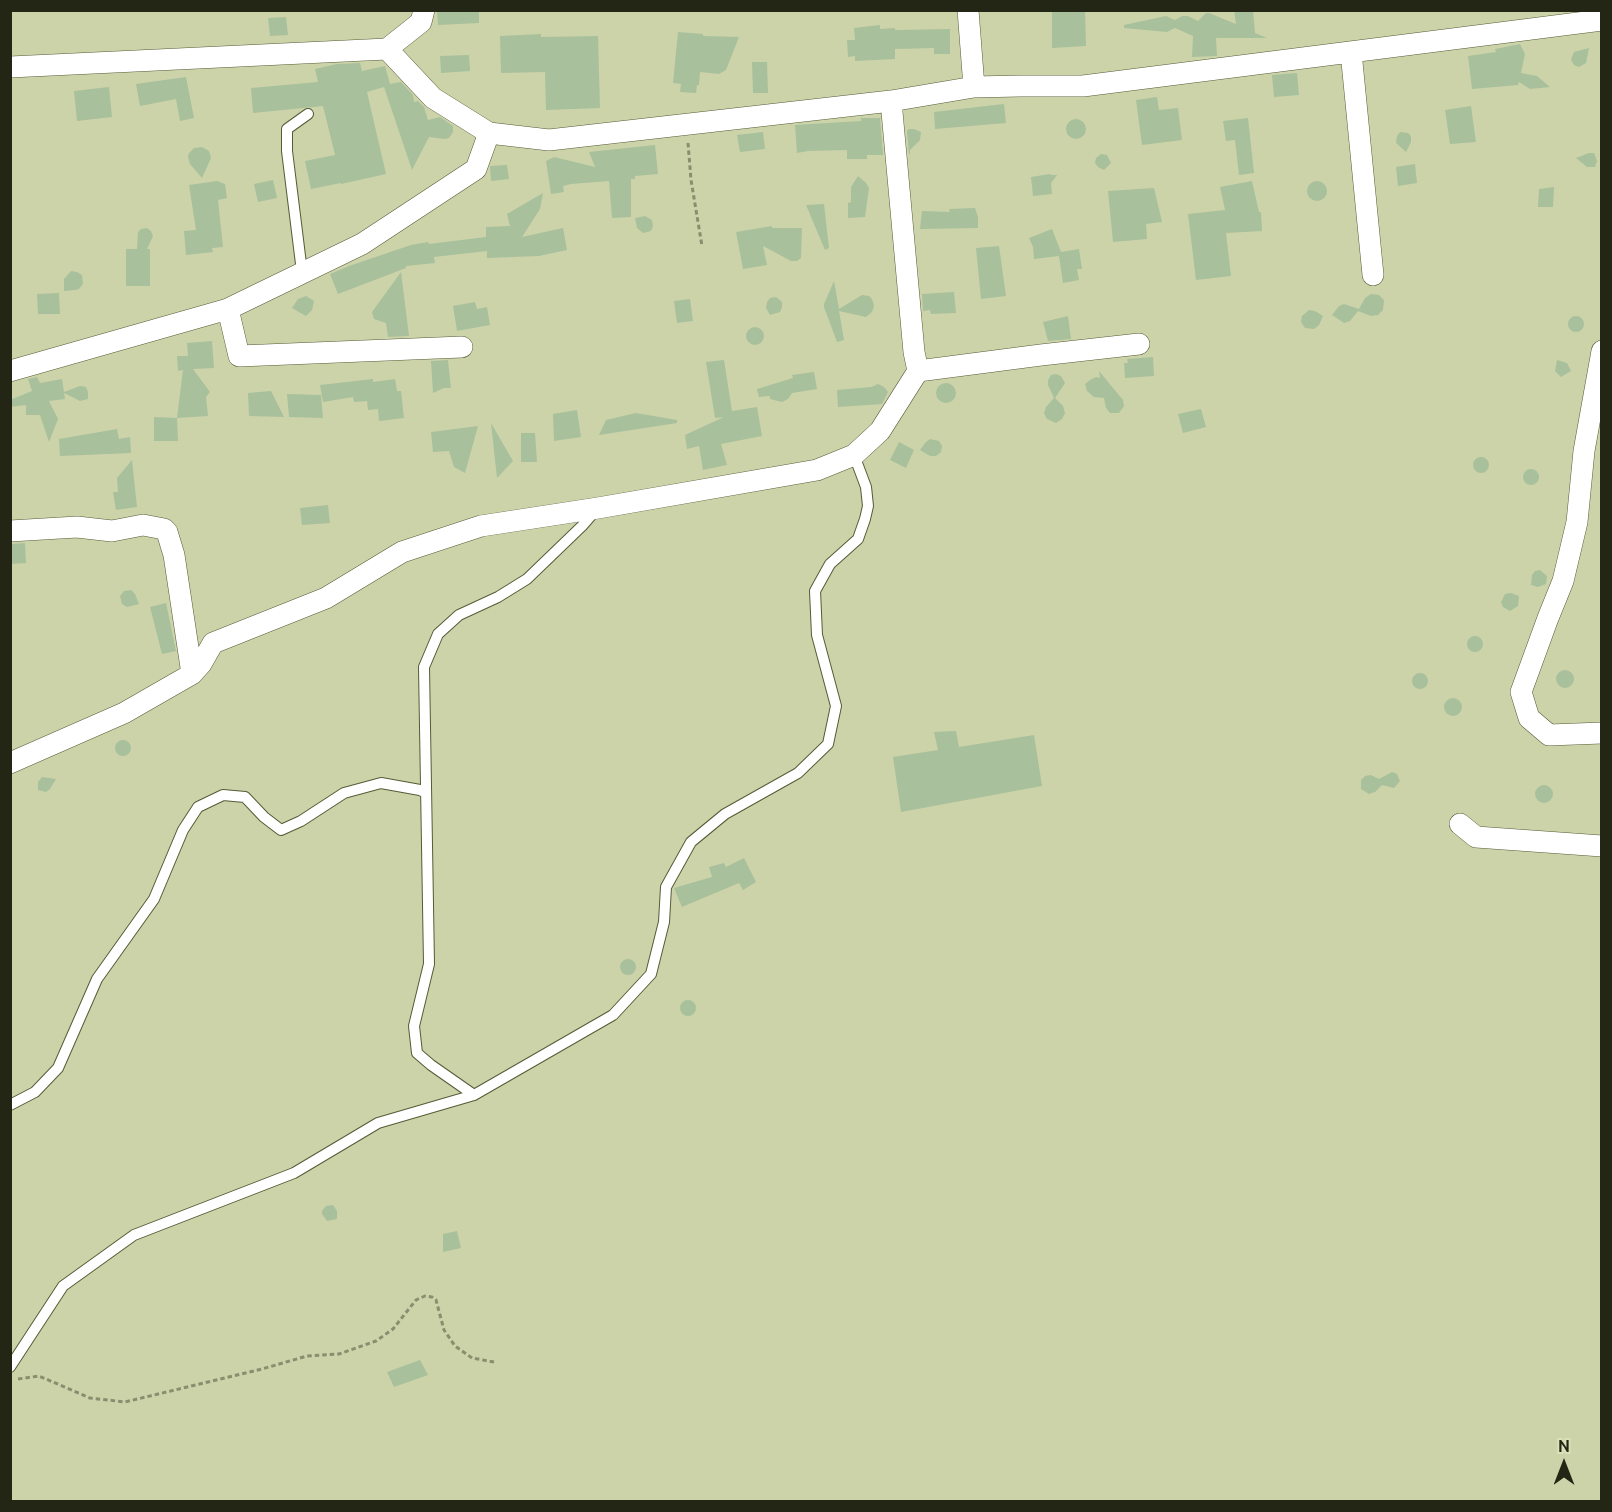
<!DOCTYPE html>
<html>
<head>
<meta charset="utf-8">
<style>
	body { margin:0 }
	#map { position:relative; width:1612px; height:1512px; overflow:hidden; background:#ccd3a9; font-family:Ubuntu,sans-serif }
	canvas { display:block }
	.frame { position:absolute; inset:0; border:12px solid #232515; pointer-events:none }
	.north { position:absolute; left:1534px; top:1434px; width:60px; height:60px; -webkit-text-stroke:4px #d9e1b6; paint-order:stroke; rotate:0deg; font-size:16px; font-weight:700; line-height:24px; text-align:center; color:#232515 }
	.north::after { content:''; display:block; margin:auto; width:21px; height:27px; background:#232515; clip-path:polygon(50% 0,100% 100%,50% 72%,0 100%) }
</style>
</head>
<body>
<div id="map">
<canvas width="1612" height="1512"></canvas>
<div class="frame"></div>
<div class="north">N</div>
</div>
<script>
const ctx = document.querySelector('canvas').getContext('2d');
ctx.lineJoin = 'round';
function fill(path, color) {
  ctx.fillStyle = color;
  ctx.fill(path, 'evenodd');
}
function poly(rows) {
  const path = new Path2D();
  for (const r of rows) {
    if (r.length === 3) {
      path.moveTo(r[0] + r[2], r[1]);
      path.arc(r[0], r[1], r[2], 0, 2 * Math.PI);
      continue;
    }
    path.moveTo(r[0], r[1]);
    for (let i = 2; i < r.length; i += 2) path.lineTo(r[i], r[i + 1]);
  }
  return path;
}
function stroke(path, color, width, dash) {
  ctx.strokeStyle = color;
  ctx.lineWidth = width;
  ctx.lineCap = dash ? 'butt' : 'round';
  ctx.setLineDash(dash || []);
  ctx.stroke(path);
}
const building = poly([
	[437,10,479,10,479,23,438,25],
	[1052,10,1085,10,1086,46,1052,48],
	[1234,10,1253,10,1255,33,1267,38,1216,38,1217,56,1192,57,1193,36,1175,28,1167,32,1124,28,1124,25,1166,16,1175,20,1182,16,1188,16,1198,21,1206,13,1209,13,1236,24],
	[286,17,288,35,270,36,268,18],
	[880,25,880,29,895,28,895,30,950,29,950,54,934,54,934,48,895,49,895,59,855,61,855,56,848,57,847,40,855,40,854,28],
	[678,32,703,34,703,36,739,37,726,70,719,74,700,72,699,85,697,85,696,93,680,92,681,84,673,83],
	[541,34,541,37,598,36,600,108,546,110,545,72,501,73,500,36],
	[1520,44,1525,54,1521,73,1537,76,1550,87,1530,89,1519,82,1518,85,1472,89,1468,56,1496,52,1495,49],
	[1589,48,1586,63,1579,67,1574,65,1571,60,1574,52],
	[469,55,470,71,441,73,440,56],
	[752,62,767,62,768,93,753,93],
	[360,63,362,71,385,66,390,84,401,82,413,95,414,102,418,101,424,107,428,120,440,117,453,126,453,132,449,138,445,139,429,137,412,170,384,87,367,92,386,174,341,184,341,183,311,189,305,161,335,155,323,106,253,113,251,88,318,82,315,69,337,64],
	[1297,73,1299,95,1274,97,1272,75],
	[186,77,194,118,180,121,176,99,140,106,136,84],
	[109,87,112,117,77,121,74,91],
	[1157,97,1159,110,1178,108,1182,140,1142,145,1136,100],
	[1004,104,1006,123,935,129,934,112],
	[1471,106,1476,142,1450,144,1445,110],
	[861,118,880,118,883,155,867,155,867,159,847,159,847,150,808,151,797,153,795,125,861,121],
	[1248,118,1254,173,1239,175,1235,140,1226,141,1223,121],
	[1076,129,10],
	[909,129,914,129,921,132,920,140,910,150,910,154,909,154,907,131],
	[763,132,765,149,740,152,737,135],
	[1400,132,1408,133,1411,136,1411,142,1406,152,1396,143,1397,136],
	[655,145,658,174,635,176,635,179,631,179,631,217,612,218,609,181,571,184,563,186,564,192,551,194,546,161,554,157,595,167,589,152],
	[202,147,209,151,211,158,202,178,190,164,188,157,189,153,194,148],
	[1589,153,1594,153,1596,158,1597,161,1595,167,1587,167,1576,158],
	[1101,154,1107,155,1111,163,1104,170,1098,167,1095,163,1096,158],
	[1415,164,1417,183,1398,186,1396,167],
	[507,165,509,179,491,181,490,166],
	[1050,174,1051,175,1057,175,1051,183,1052,194,1033,196,1031,177],
	[858,176,866,183,869,188,865,217,848,218,848,203,851,202,851,187],
	[273,180,277,198,258,202,254,184],
	[217,181,225,184,227,198,218,200,223,247,212,248,213,252,186,255,184,231,196,230,189,185],
	[1252,181,1259,212,1261,212,1262,231,1226,233,1231,276,1196,280,1188,214,1225,210,1220,187],
	[1317,191,10],
	[1554,187,1553,207,1538,207,1539,189],
	[1154,188,1162,222,1146,224,1147,239,1113,242,1108,191],
	[543,193,540,209,522,237,563,228,567,250,539,256,487,258,487,251,434,257,435,263,406,266,406,268,338,294,330,274,349,266,411,245,428,242,429,244,486,237,486,227,510,226,507,214],
	[824,204,829,248,825,250,806,205],
	[975,208,978,217,978,228,920,229,922,211,950,212,949,209],
	[645,216,652,220,653,226,651,231,643,233,637,228,635,218],
	[772,226,772,228,802,228,801,258,797,261,791,261,763,246,767,265,743,269,736,232],
	[147,228,151,231,153,236,147,249,150,249,150,286,126,286,126,249,137,249,138,232,141,229],
	[1052,229,1061,252,1079,249,1082,269,1077,269,1079,280,1063,283,1059,256,1034,259,1033,247,1029,238],
	[999,246,1006,296,981,299,976,248],
	[71,271,77,272,82,275,83,284,79,289,76,290,64,291,64,279],
	[401,272,409,336,388,337,386,323,374,319,372,312],
	[834,281,839,309,862,295,869,296,872,299,874,306,872,312,866,317,839,311,844,340,837,342,824,307,824,304],
	[954,292,956,313,931,314,930,310,923,311,922,294],
	[59,293,60,314,38,314,37,294],
	[1371,294,1379,295,1384,300,1383,310,1378,315,1371,316,1358,311,1350,321,1344,323,1332,315,1339,306,1344,304,1359,309,1365,298],
	[306,296,314,301,312,310,306,316,292,308,298,299],
	[776,297,782,302,782,307,780,312,770,315,766,308,767,302,770,298],
	[690,299,693,321,677,323,674,301],
	[475,302,477,309,487,307,490,325,457,331,453,306],
	[1309,310,1315,311,1323,316,1319,325,1314,329,1305,328,1301,322,1302,316],
	[1068,316,1071,339,1048,341,1043,322],
	[1576,324,8],
	[755,336,9],
	[212,341,214,368,193,369,210,392,206,397,208,416,177,418,178,441,154,441,154,417,177,418,183,370,178,371,177,356,188,356,187,343],
	[1153,357,1154,376,1125,378,1124,363,1128,363,1127,359],
	[448,360,451,388,444,388,433,393,431,361],
	[724,360,732,411,757,407,762,436,721,444,727,465,703,470,699,446,687,449,685,435,724,417,715,418,706,362],
	[1557,360,1567,363,1571,371,1561,377,1555,371],
	[1099,371,1123,400,1124,406,1119,413,1110,413,1106,408,1104,398,1094,397,1087,391,1085,384,1090,380,1096,377,1100,378],
	[814,372,817,389,792,393,788,399,782,402,770,399,770,396,759,397,757,389,793,378,792,375],
	[1056,374,1061,376,1065,383,1055,398,1063,406,1065,413,1062,419,1056,423,1047,419,1044,413,1046,407,1054,398,1048,385,1048,380,1051,375],
	[37,377,40,383,62,379,64,392,80,386,86,387,88,392,88,399,80,401,64,393,65,399,49,401,58,419,49,442,40,415,26,415,26,405,10,407,10,400,32,391,28,379],
	[373,379,373,382,395,379,397,391,401,391,404,418,379,421,378,409,368,410,367,401,354,402,353,397,323,402,320,385],
	[946,393,10],
	[878,384,884,387,888,392,882,404,838,407,837,390,871,387],
	[271,391,284,417,249,416,248,393],
	[287,394,321,395,323,418,289,417],
	[1201,409,1206,427,1183,433,1178,414],
	[577,410,581,437,554,441,553,414],
	[636,413,677,420,677,423,599,435,606,420],
	[491,423,513,461,497,478],
	[478,426,465,473,454,467,449,451,433,452,431,432],
	[117,429,119,439,130,437,131,453,60,456,59,439],
	[521,433,535,433,537,462,521,462],
	[930,439,939,441,942,446,941,452,936,456,930,456,920,450,926,442],
	[899,442,914,450,906,468,890,460],
	[1481,465,8],
	[132,460,137,507,116,510,113,492,118,492,117,478],
	[1531,477,8],
	[328,505,330,523,302,525,300,508],
	[25,543,26,563,10,564,10,544],
	[1540,570,1547,576,1546,584,1538,587,1531,585,1532,575,1535,571],
	[131,590,135,594,139,604,127,607,122,604,120,596,124,591],
	[1511,593,1519,596,1518,606,1510,611,1503,607,1501,602,1505,594],
	[166,603,176,651,162,654,150,607],
	[1475,644,8],
	[1565,679,9],
	[1420,681,8],
	[1453,707,9],
	[956,731,959,747,1034,735,1042,786,901,812,893,757,938,750,934,732],
	[123,748,8],
	[1392,772,1397,774,1400,781,1394,788,1382,785,1375,792,1369,794,1361,789,1361,780,1365,776,1371,775,1379,779],
	[42,777,56,779,50,789,46,792,38,790,38,782],
	[1544,794,9],
	[744,858,756,882,743,890,739,883,682,907,674,888,712,877,709,867,724,863,726,867],
	[628,967,8],
	[688,1008,8],
	[333,1205,337,1211,337,1219,327,1221,322,1214,322,1211,326,1206],
	[457,1231,461,1248,443,1252,443,1234],
	[420,1360,428,1375,394,1387,387,1372]
]);
const path = poly([
	[688,143,691,180,702,246],
	[18,1379,39,1376,90,1398,125,1402,262,1369,307,1356,339,1354,376,1341,393,1329,416,1300,425,1296,432,1297,436,1300,444,1330,455,1346,472,1358,494,1362]
]);
const service = poly([
	[302,272,287,151,287,129,308,114],
	[474,1095,431,1065,417,1053,414,1026,429,964,424,667,438,634,459,615,498,597,527,579,582,526,595,511],
	[10,1105,35,1092,58,1068,97,979,154,899,183,830,198,807,223,795,245,797,264,817,281,830,301,821,344,793,381,783,420,790,426,793],
	[10,1367,63,1286,134,1235,294,1173,378,1123,474,1095,613,1015,651,974,664,922,666,887,691,842,725,814,798,773,828,744,836,706,817,635,815,591,830,564,858,539,865,519,868,506,866,487,854,455]
]);
const minor = poly([
	[968,10,974,87],
	[387,49,421,22,424,10],
	[1351,52,1373,275],
	[10,67,387,49,433,98,489,133,549,140,891,101,974,87,1020,86,1083,86,1602,20],
	[228,309,239,356,462,347],
	[1602,351,1584,451,1577,522,1563,581,1548,618,1521,692,1529,718,1549,735,1602,733],
	[10,371,228,309,362,244,476,169,489,133],
	[918,371,1041,355,1139,344],
	[10,531,77,527,112,531,143,525,164,529,167,532,174,555,192,674],
	[10,763,124,713,192,674,201,664,213,643,326,598,402,552,481,526,598,508,817,470,854,455,880,431,918,371,914,352,891,101],
	[1460,824,1476,837,1602,846]
]);
fill(building, '#a8c09c');
stroke(service, '#565b36', 12);
stroke(minor, '#565b36', 22);
stroke(path, '#898e6f', 3, [4.5, 3]);
stroke(service, '#fff', 10);
stroke(minor, '#fff', 21);
</script>
</body>
</html>
